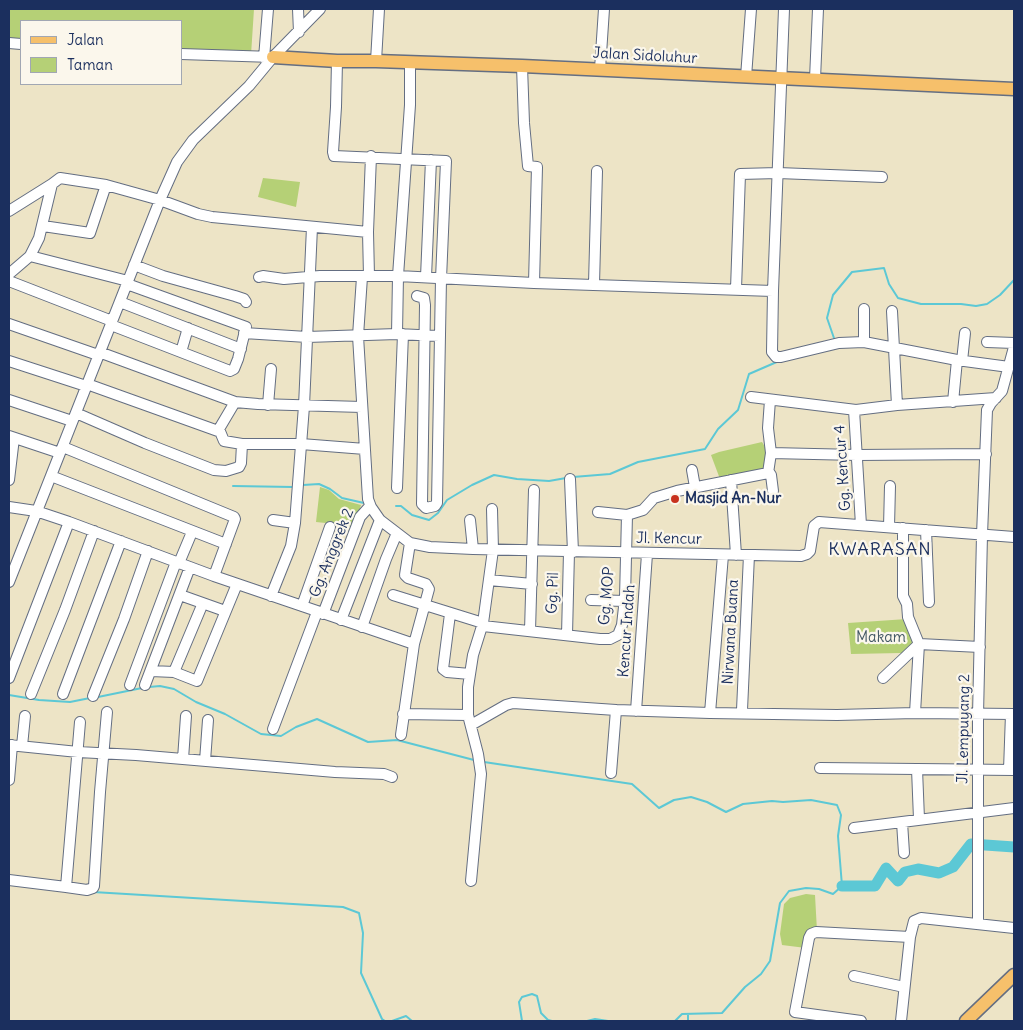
<!DOCTYPE html>
<html>
<head>
<meta charset="utf-8">
<style>
	body { margin:0 }
	#map { position:relative; width:1023px; height:1030px; overflow:hidden; background:#ede4c6; font-family:Delius,sans-serif }
	canvas { display:block }
	.frame { position:absolute; inset:0; border:10px solid #1b2f5e; pointer-events:none }
	.legend { position:absolute; left:20px; top:20px; width:162px; height:65px; box-sizing:border-box; background:#fbf7ec; border:1px solid #a1a7b3; margin:0; padding:6px 9px; list-style:none; font-size:15px; color:#1b2f5e }
	.legend li { display:flex; align-items:center; gap:10px; height:25px }
	.legend b { width:25px; border:1px solid #a1a7b3 }
</style>
</head>
<body>
<div id="map">
<canvas width="1023" height="1030"></canvas>
<div class="frame"></div>
<ul class="legend">
<li><b style="height:6px;background:#f6c06b"></b>Jalan</li>
<li><b style="height:14px;background:#b5d076"></b>Taman</li>
</ul>
</div>
<script>
const ctx = document.querySelector('canvas').getContext('2d');
ctx.lineJoin = 'round';
function fill(path, color) {
  ctx.fillStyle = color;
  ctx.fill(path, 'evenodd');
}
function poly(rows) {
  const path = new Path2D();
  for (const r of rows) {
    path.moveTo(r[0], r[1]);
    for (let i = 2; i < r.length; i += 2) path.lineTo(r[i], r[i + 1]);
  }
  return path;
}
function stroke(path, color, width, dash) {
  ctx.strokeStyle = color;
  ctx.lineWidth = width;
  ctx.lineCap = dash ? 'butt' : 'round';
  ctx.setLineDash(dash || []);
  ctx.stroke(path);
}
function drawText(font, color, halo, rows, align = 'center') {
  ctx.font = font + ' Delius,sans-serif';
  ctx.lineWidth = 4.5;
  ctx.setLineDash([]);
  ctx.textBaseline = 'middle';
  ctx.strokeStyle = halo;
  ctx.fillStyle = color;
  for (const [text, x, y, turn = 0] of rows) {
    ctx.save();
    ctx.translate(x, y);
    ctx.rotate((+turn || 0) * Math.PI / 180);
    ctx.textAlign = isNaN(turn) ? turn : align;
    if (halo) ctx.strokeText(text, 0, 0);
    ctx.fillText(text, 0, 0);
    ctx.restore();
  }
}
const green = poly([
	[9,9,254,9,251,55,181,50,181,21,21,21,21,39,9,38],
	[263,178,300,182,296,207,258,197],
	[762,442,768,452,768,471,720,479,711,455,719,452],
	[320,487,329,490,339,499,361,505,355,526,316,522],
	[907,619,917,644,903,655,901,653,851,654,848,623],
	[806,894,815,895,817,931,806,948,782,945,780,934,784,904,790,898]
]);
const stream = poly([
	[835,341,827,318,833,295,852,272,884,268,889,284,898,298,921,304,961,304,976,306,987,304,1000,295,1014,280],
	[573,477,610,474,638,462,705,449,718,429,738,410,749,374,779,361],
	[303,485,319,484,330,489,342,498,364,503],
	[233,486,293,487],
	[396,506,401,506,412,515,429,520,438,513,447,500,472,485,494,475,517,479,549,481,566,478],
	[149,687,160,686,174,689,196,702,225,714,261,734,281,736,296,727,317,719,368,742,397,740,474,760],
	[9,695,39,700,70,702,90,698],
	[98,697,142,688],
	[484,762,632,784,659,808,674,800,691,797,707,802,726,812,743,804,772,801,783,802,811,800,837,805,841,815,838,836,842,886,833,894,819,889,806,888,789,891,780,903,770,961,761,974,745,987,722,1013,682,1014,675,1021],
	[93,892,343,907,359,913,363,933,361,973,382,1019,385,1021],
	[392,1021,406,1016,412,1021],
	[522,1021,519,1002,522,997,532,994,537,996,541,1013,548,1020,552,1021],
	[587,1021,595,1019,608,1021],
	[688,1021,688,1014]
]);
const river = poly([
	[842,886,875,886,886,868,898,881,905,872,918,869,939,873,953,867,971,844,1014,847]
]);
const minor = poly([
	[298,9,299,32],
	[784,9,773,291,772,352,776,357,781,357,839,343,864,342,957,360,1009,367],
	[9,43,21,44],
	[181,54,273,57],
	[264,58,268,9],
	[337,61,336,107,333,152,334,156,446,161,441,279,437,503,435,506,426,508,422,504,425,305,424,298,417,296],
	[376,61,379,9],
	[522,66,524,123,528,166,537,167,534,283],
	[600,69,604,9],
	[746,77,751,9],
	[815,79,818,9],
	[9,211,52,184],
	[43,226,90,233,106,185],
	[30,256,128,281],
	[134,265,163,276,235,296,244,299,246,302],
	[9,274,30,256,39,238,52,184,60,178,106,185,160,200,198,214,212,217,368,232],
	[369,276,368,232,371,156],
	[259,277,263,276,284,279,320,276,398,276,534,283,773,291],
	[362,277,358,336,368,499,371,507,380,520,410,543,430,547,473,549,801,556,807,554,810,551,814,526,819,522,1014,537],
	[426,277,431,160],
	[9,281,112,321],
	[594,284,597,171],
	[736,289,740,174,778,173,882,177],
	[120,302,241,349],
	[892,311,897,405],
	[9,324,98,355],
	[111,325,230,371,234,369,238,359,246,327,127,284],
	[244,333,307,337,397,334,439,336],
	[397,334,398,276,410,105,410,63],
	[864,342,864,309],
	[987,342,1014,343],
	[99,352,235,402,258,404,362,407],
	[181,352,188,328],
	[9,361,86,386],
	[962,361,965,333],
	[87,384,218,431],
	[751,397,856,410,897,405,996,398],
	[9,400,72,421],
	[770,400,768,428,771,453],
	[235,402,219,429,224,441,242,444,301,444,365,449],
	[953,402,957,360],
	[268,405,271,369],
	[854,410,861,525],
	[76,413,145,443,214,470,226,471,239,467,241,463,242,444],
	[9,436,60,453],
	[63,447,234,517,235,519,214,576],
	[692,470,695,487],
	[769,472,771,475,773,491],
	[51,476,226,544],
	[570,479,573,552],
	[9,480,14,438],
	[731,480,736,555],
	[397,488,403,334],
	[9,507,36,511,69,522,214,576,414,644],
	[627,515,643,510,654,498,677,491,768,473,771,453,857,455,986,454],
	[273,520,295,523],
	[470,520,473,549],
	[889,527,890,486],
	[903,528,903,596,907,604,908,617,919,644,915,713],
	[926,530,929,602],
	[179,563,192,532],
	[489,580,532,584],
	[9,582,160,200,177,162,193,140,249,86,273,57,320,9],
	[180,595,225,611],
	[393,595,483,623],
	[271,596,291,546,295,523,304,406,312,227],
	[591,600,625,601],
	[302,606,330,527],
	[323,614,360,517,370,506],
	[450,614,443,669,447,672,470,674],
	[341,620,380,520],
	[483,626,600,639,610,639,618,635,622,625,625,598,627,515,598,512],
	[362,627,386,559,397,533],
	[530,631,534,490],
	[567,635,569,552],
	[919,644,980,647],
	[151,671,174,672,197,681,237,584],
	[174,672,203,603],
	[9,678,69,522],
	[883,678,919,644],
	[130,685,176,562],
	[145,685,190,567],
	[31,694,65,610,94,531],
	[63,694,121,541],
	[93,696,124,619,148,551],
	[742,710,749,555],
	[636,711,647,554],
	[710,713,723,555],
	[403,714,468,715],
	[80,722,66,887,87,890,93,888,94,886,100,792,107,712],
	[471,725,506,705,513,703,616,710,710,713,837,715,915,713,1014,714],
	[273,729,317,612],
	[401,735,414,644,429,589,426,584,408,578,405,575,410,543],
	[9,745,78,752,136,755,335,772,384,774,392,777],
	[22,746,25,716],
	[183,759,186,716],
	[205,761,208,720],
	[820,768,1014,770],
	[917,769,919,819],
	[1009,770,1011,714],
	[611,773,616,710],
	[9,780,12,745],
	[902,822,904,853],
	[854,828,1014,808],
	[9,880,66,887],
	[471,881,481,774,478,754,468,715,468,687,473,655,483,623,493,550,492,509],
	[978,924,978,715,982,535,987,410,991,403,1002,391,1014,347],
	[854,976,904,987],
	[861,1021,795,1012,809,938,811,934,816,932,910,937],
	[901,1021,910,937,914,921,921,918,1014,928]
]);
const major = poly([
	[273,57,337,61,376,61,522,66,1014,89],
	[966,1021,1014,975]
]);
const markers = [
	[675,499,5,"#c8321e"]
];
const streetNames = [
	["Jalan Sidoluhur",645,56,3],
	["Gg. Kencur 4",843,468,-94],
	["Jl. Kencur",669,539,1],
	["Gg. Anggrek 2",332,553,-68],
	["Gg. Pil",553,593,-88],
	["Gg. MOP",607,596,-85],
	["Kencur Indah",627,631,-86],
	["Nirwana Buana",731,632,-87],
	["Jl. Lempuyang 2",964,729,-89]
];
const poiNames = [
	["Masjid An-Nur",685,499]
];
const parkNames = [
	["Makam",881,638]
];
const quarterNames = [
	["KWARASAN",880,550]
];
fill(green, '#b5d076');
stroke(stream, '#5cc8d5', 2);
stroke(river, '#5cc8d5', 11);
stroke(minor, '#646e82', 12);
stroke(major, '#646e82', 15);
stroke(minor, '#fff', 10);
stroke(major, '#f6c06b', 12);
for (const [x, y, r, color] of markers) {
  const dot = new Path2D();
  dot.arc(x, y, r, 0, 2 * Math.PI);
  ctx.fillStyle = color;
  ctx.fill(dot);
  stroke(dot, '#fbf7ec', 2);
}
drawText('15px', '#1b2f5e', '#fbf7ec', streetNames);
drawText('bold 15px', '#1b2f5e', '#fbf7ec', poiNames, 'left');
drawText('15px', '#425764', '#fbf7ec', parkNames);
ctx.letterSpacing = '1px';
drawText('18px', '#1b2f5e', '#fbf7ec', quarterNames);
ctx.letterSpacing = '0px';
</script>
</body>
</html>
